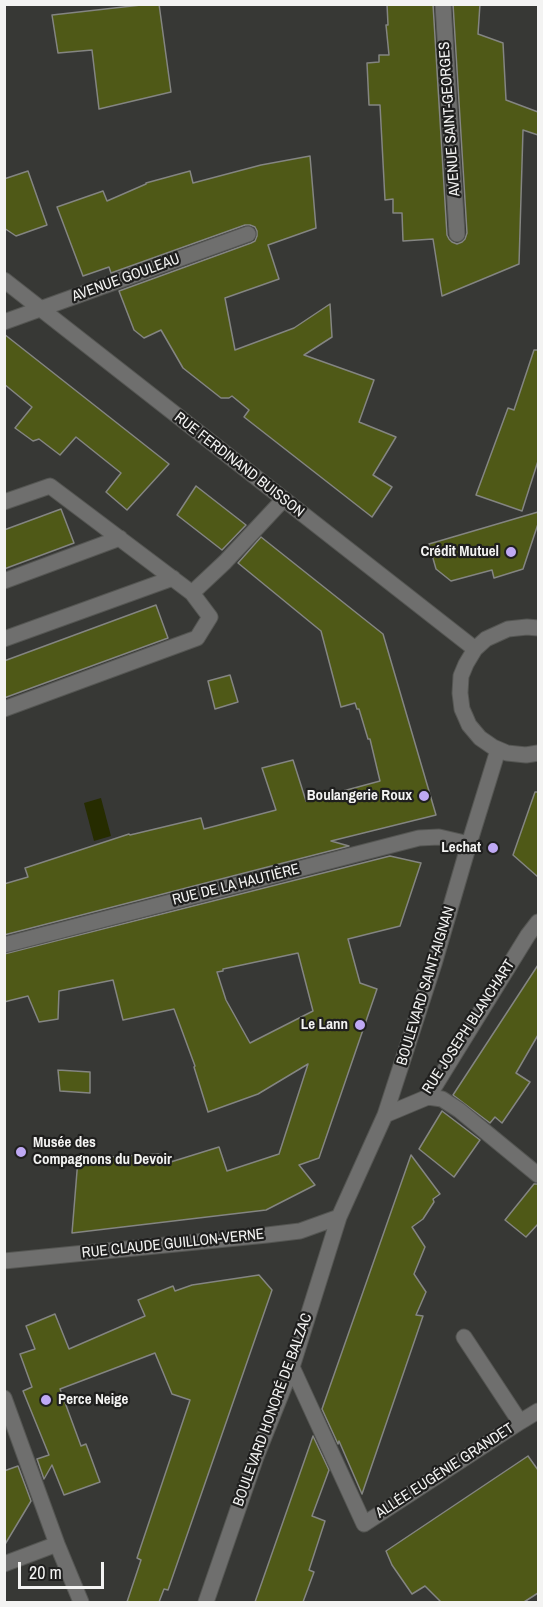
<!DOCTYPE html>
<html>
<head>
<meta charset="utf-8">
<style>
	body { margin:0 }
	#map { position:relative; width:543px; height:1607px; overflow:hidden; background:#373835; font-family:"Archivo Narrow",sans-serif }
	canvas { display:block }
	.frame { position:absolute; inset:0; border:6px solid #f3f3f2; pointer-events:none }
	.scale { position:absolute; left:18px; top:1562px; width:86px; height:27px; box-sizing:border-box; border:3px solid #f3f3f2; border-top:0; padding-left:8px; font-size:18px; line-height:21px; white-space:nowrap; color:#f3f3f2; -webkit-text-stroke:4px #1f1f1e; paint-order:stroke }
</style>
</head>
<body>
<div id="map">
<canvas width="543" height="1607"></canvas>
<div class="frame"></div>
<div class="scale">20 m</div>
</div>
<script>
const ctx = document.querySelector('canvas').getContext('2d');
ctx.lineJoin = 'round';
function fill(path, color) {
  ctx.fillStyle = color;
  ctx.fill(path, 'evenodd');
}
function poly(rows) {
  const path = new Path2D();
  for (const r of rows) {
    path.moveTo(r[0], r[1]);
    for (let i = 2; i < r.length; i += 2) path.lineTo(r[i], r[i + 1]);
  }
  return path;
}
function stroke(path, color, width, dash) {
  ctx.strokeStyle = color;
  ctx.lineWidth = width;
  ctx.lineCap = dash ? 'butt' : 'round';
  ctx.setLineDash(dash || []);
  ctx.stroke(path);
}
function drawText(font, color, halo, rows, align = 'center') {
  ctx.font = font + ' "Archivo Narrow",sans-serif';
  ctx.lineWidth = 4.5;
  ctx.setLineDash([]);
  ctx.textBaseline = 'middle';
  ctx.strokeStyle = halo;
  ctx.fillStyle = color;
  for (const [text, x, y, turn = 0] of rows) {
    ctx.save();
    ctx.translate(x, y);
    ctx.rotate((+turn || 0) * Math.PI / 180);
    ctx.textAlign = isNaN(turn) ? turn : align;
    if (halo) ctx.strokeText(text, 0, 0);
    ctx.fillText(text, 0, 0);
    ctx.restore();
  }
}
const water = poly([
	[101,798,111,836,94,841,84,803]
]);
const building = poly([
	[150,4,159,4,171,92,99,109,92,50,58,53,52,15,150,4],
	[387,4,433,4,447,235,449,239,452,242,457,244,462,242,465,239,467,233,453,4,480,4,478,34,503,43,506,100,538,112,538,135,523,130,519,264,442,296,433,239,403,241,402,213,393,213,393,199,385,200,380,105,369,105,367,63,379,62,379,55,389,55,386,25,388,25,387,4],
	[310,156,316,228,268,245,279,279,225,298,235,350,294,328,330,304,332,337,304,355,374,380,359,422,396,437,373,475,392,487,372,517,244,417,249,410,232,396,229,398,221,398,183,368,161,330,144,338,134,330,119,291,251,243,255,241,257,236,257,231,255,227,250,225,245,225,111,273,109,267,83,276,57,207,103,191,107,201,146,184,146,183,190,171,193,183,261,165,310,156],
	[28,171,47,225,16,236,4,228,4,179,28,171],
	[4,334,169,464,127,510,106,492,121,473,76,437,60,455,39,439,33,441,15,428,32,407,4,384,4,334],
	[534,350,538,350,538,461,522,511,476,495,508,408,514,410,534,350],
	[196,486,246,525,222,550,177,515,196,486],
	[61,509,74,543,4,569,4,530,61,509],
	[538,512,538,524,523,569,494,578,492,570,451,581,436,569,429,544,538,512],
	[261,537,383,634,436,815,331,841,349,846,4,935,4,884,28,877,25,868,129,834,130,835,201,818,204,829,276,810,262,768,293,760,306,801,380,781,370,739,368,739,359,709,357,709,355,703,341,707,321,631,238,563,261,537],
	[156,605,168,638,4,698,4,661,156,605],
	[230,675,238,702,215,709,208,681,230,675],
	[535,792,538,792,538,877,513,855,535,792],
	[390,856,421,863,400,926,348,939,360,983,377,989,319,1158,299,1165,315,1185,266,1210,72,1233,78,1159,159,1154,161,1165,219,1147,227,1171,279,1154,308,1064,258,1094,208,1112,194,1067,195,1066,174,1009,123,1020,113,980,59,991,58,1019,39,1022,28,996,4,1002,4,954,390,856],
	[298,953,313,1011,250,1043,226,1000,217,972,223,971,223,969,298,953],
	[538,965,538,1035,516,1073,530,1082,502,1123,495,1117,490,1123,453,1095,538,965],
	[58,1070,90,1072,90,1093,60,1091,58,1070],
	[442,1111,480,1140,454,1177,419,1149,442,1111],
	[411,1155,440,1194,433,1199,434,1202,423,1219,412,1227,425,1247,414,1274,426,1292,416,1315,423,1316,362,1494,339,1441,338,1444,322,1409,411,1155],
	[534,1184,538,1184,538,1224,526,1237,505,1220,534,1184],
	[259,1275,272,1290,168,1590,164,1589,159,1602,127,1602,141,1560,137,1558,190,1400,172,1394,155,1353,60,1389,81,1446,86,1444,100,1482,64,1495,52,1465,44,1479,37,1459,49,1455,23,1391,32,1387,20,1354,35,1349,26,1326,55,1314,69,1349,145,1316,138,1300,173,1286,175,1291,192,1285,259,1275],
	[313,1436,329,1470,312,1516,325,1521,309,1570,314,1572,303,1602,255,1602,313,1436],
	[528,1456,538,1470,538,1593,524,1602,441,1602,425,1586,412,1594,392,1565,386,1551,528,1456],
	[18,1466,31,1501,4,1546,4,1471,18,1466]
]);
const minor = poly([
	[443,4,457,234],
	[4,280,475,649],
	[4,322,248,234],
	[4,502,50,486,192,593,225,562,283,500],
	[4,581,120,538],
	[538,628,527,627,508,629,486,639,475,649,466,664,461,676,460,693,462,709,466,718,469,725,480,738,493,747,507,753,526,755,538,753],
	[4,639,173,578],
	[4,709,197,638,210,617,192,593],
	[4,945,419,838,439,837,469,844],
	[428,1097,442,1099,459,1110,538,1175],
	[385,1115,428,1097,528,935,538,922],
	[4,1261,267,1235,300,1231,339,1217],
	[292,1367,364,1524,520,1422,464,1337],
	[4,1398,57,1544,81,1602],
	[520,1422,538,1411],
	[4,1564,57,1544],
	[206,1602,256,1457,292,1367,339,1217,385,1115,434,964,469,844,498,750]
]);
const markers = [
	[511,552,6,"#bfa9f4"],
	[424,796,6,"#bfa9f4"],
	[493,848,6,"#bfa9f4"],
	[360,1025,6,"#bfa9f4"],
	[21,1152,6,"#bfa9f4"],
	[46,1400,6,"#bfa9f4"]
];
const streetNames = [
	["AVENUE SAINT-GEORGES",450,119,-94],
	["AVENUE GOULEAU",126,278,-20],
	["RUE FERDINAND BUISSON",239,465,38],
	["RUE DE LA HAUTIÈRE",236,885,-14],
	["BOULEVARD SAINT-AIGNAN",426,986,-73],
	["RUE JOSEPH BLANCHART",469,1027,-57],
	["RUE CLAUDE GUILLON-VERNE",173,1244,-6],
	["BOULEVARD HONORÉ DE BALZAC",273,1410,-70],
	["ALLÉE EUGÉNIE GRANDET",445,1471,-33]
];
const poiNames = [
	["Crédit Mutuel",499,552],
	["Boulangerie Roux",412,796],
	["Lechat",481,848],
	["Le Lann",348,1025],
	["Musée des",33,1143,"left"],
	["Compagnons du Devoir",33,1160,"left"],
	["Perce Neige",58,1400,"left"]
];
fill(water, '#262c00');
fill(building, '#4f5917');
stroke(building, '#848582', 1.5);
stroke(minor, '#555653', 17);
stroke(minor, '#6f6f6e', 15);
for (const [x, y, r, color] of markers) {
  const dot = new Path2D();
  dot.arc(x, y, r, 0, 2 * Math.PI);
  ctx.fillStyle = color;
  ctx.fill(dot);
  stroke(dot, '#1f1f1e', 2);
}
drawText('15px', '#f3f3f2', '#1f1f1e', streetNames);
drawText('bold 15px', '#f3f3f2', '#1f1f1e', poiNames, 'right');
</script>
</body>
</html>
